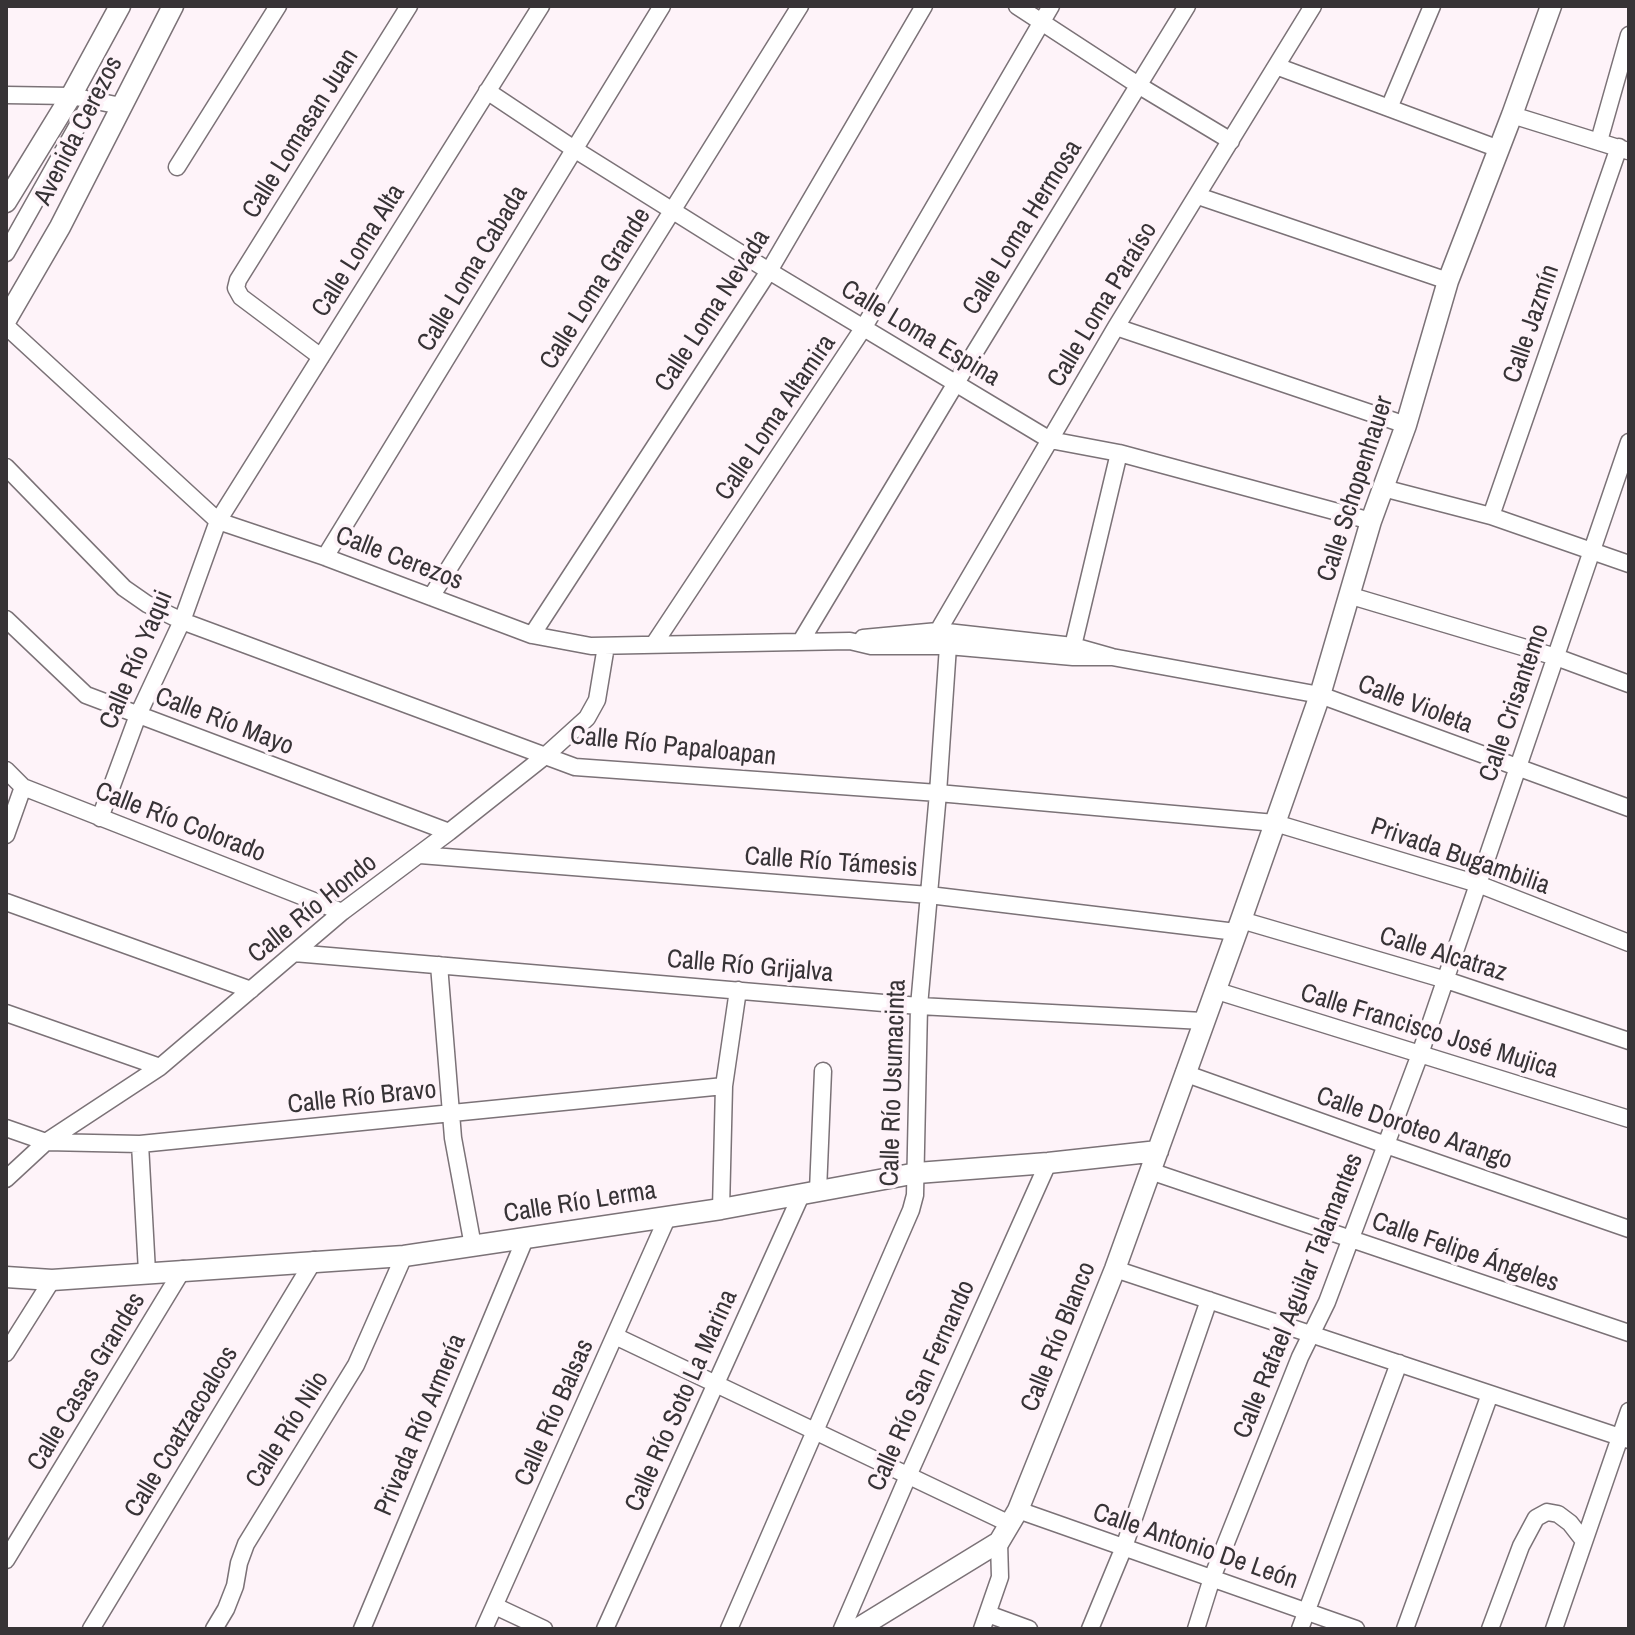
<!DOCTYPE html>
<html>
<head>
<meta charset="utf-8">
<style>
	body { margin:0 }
	#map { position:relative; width:1635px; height:1635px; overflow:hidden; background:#fef3f9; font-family:"Archivo Narrow",sans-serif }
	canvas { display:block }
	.frame { position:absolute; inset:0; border:8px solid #373336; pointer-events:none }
</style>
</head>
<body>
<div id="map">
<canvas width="1635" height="1635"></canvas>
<div class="frame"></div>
</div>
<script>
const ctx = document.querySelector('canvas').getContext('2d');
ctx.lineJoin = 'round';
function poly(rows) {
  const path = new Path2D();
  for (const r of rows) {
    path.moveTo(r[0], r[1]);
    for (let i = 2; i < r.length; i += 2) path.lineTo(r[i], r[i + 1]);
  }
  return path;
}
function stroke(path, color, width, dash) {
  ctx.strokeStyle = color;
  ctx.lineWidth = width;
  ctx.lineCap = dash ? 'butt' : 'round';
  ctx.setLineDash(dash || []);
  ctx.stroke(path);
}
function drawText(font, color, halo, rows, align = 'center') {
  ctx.font = font + ' "Archivo Narrow",sans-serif';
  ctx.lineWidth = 7;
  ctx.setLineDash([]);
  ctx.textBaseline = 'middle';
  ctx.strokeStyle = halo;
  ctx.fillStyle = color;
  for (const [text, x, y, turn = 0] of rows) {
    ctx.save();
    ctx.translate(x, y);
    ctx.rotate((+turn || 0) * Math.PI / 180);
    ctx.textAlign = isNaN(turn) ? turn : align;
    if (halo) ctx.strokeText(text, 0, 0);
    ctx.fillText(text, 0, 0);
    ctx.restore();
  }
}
const minor = poly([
	[1017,6,1138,85,1231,141],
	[1276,66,1499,149],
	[487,91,574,149,769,271,1050,440,1119,453,1371,521],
	[6,95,71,96,121,106],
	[1389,108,1432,6],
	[1512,115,1628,151],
	[1599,141,1629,35],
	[177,167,278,6],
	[1198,196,1448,281],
	[6,253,92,100],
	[6,326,218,521,325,557,532,635,591,646,850,641,871,646,948,646,1073,657,1112,657],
	[1116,327,1406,425],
	[321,357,241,297,236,288,238,280,409,6],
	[6,467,124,588,147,604,182,621,575,767,938,793,1275,823,1478,884,1629,943],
	[1383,488,1491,516,1629,564],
	[1491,516,1619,147],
	[325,557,662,6],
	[1348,595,1556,657,1629,684],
	[431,597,800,6],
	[6,619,86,695,449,832],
	[938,631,1116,327,1313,6],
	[532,635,769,271,924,6],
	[863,638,938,631,1073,646,1112,657,1320,695,1629,808],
	[801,641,956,383,1187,6],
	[654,644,864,327,1051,6],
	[1073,646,1119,453],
	[6,770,23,787,342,912],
	[100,818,138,715,182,621,218,521,541,6],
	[6,835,23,787],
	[420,855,929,895,1236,932],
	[6,902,251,990],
	[1241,920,1446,980,1629,1041],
	[294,953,919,1006,1203,1021],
	[439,965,453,1138,473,1246],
	[1214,990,1629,1119],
	[6,1013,160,1067],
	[1184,1073,1386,1145,1629,1229],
	[6,1128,46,1142,140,1144,724,1086],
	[140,1144,147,1272],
	[1150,1171,1629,1333],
	[6,1179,46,1142,160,1067,342,912,449,832,545,756,587,718,597,700,606,646],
	[818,1191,823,1071],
	[721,1209,724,1086,738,990],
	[1115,1269,1629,1440],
	[615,1336,1010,1524],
	[6,1353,52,1280],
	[1018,1510,1356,1629],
	[6,1560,183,1269],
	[495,1606,544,1629],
	[988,1614,1029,1629],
	[91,1629,314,1260],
	[214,1629,226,1609,235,1586,239,1563,246,1544,356,1365,404,1256],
	[362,1629,525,1239],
	[484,1629,668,1216],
	[605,1629,802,1193],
	[729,1629,911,1210,915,1195,919,1006,938,793,948,646],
	[842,1629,908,1476,1048,1163],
	[982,1629,1000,1577,999,1542],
	[1090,1629,1124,1547,1209,1300],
	[1196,1629,1212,1578,1300,1357,1327,1302,1420,1054,1629,442],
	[1300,1629,1399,1363],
	[1405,1629,1490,1394],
	[1490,1629,1521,1546,1536,1518,1547,1512,1558,1514,1570,1523,1584,1541],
	[1554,1629,1629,1411]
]);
const tertiary = poly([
	[6,202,71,96,120,6],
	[6,320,60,227,173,6],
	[6,1277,52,1280,404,1256,721,1209,917,1173,1048,1163,1158,1151],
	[857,1629,999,1542,1018,1510,1115,1269,1241,920,1320,695,1371,521,1406,425,1448,281,1512,115,1551,6]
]);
const streetNames = [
	["Avenida Cerezos",79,131,-63],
	["Calle Lomasan Juan",301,134,-58],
	["Calle Loma Hermosa",1023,228,-58],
	["Calle Loma Alta",359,251,-58],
	["Calle Loma Cabada",473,269,-59],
	["Calle Loma Grande",596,289,-58],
	["Calle Loma Paraíso",1103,305,-59],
	["Calle Loma Nevada",713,311,-57],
	["Calle Jazmín",1532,324,-71],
	["Calle Loma Espina",920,334,31],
	["Calle Loma Altamira",776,418,-56],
	["Calle Schopenhauer",1356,489,-72],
	["Calle Cerezos",399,559,21],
	["Calle Río Yaqui",137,660,-67],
	["Calle Crisantemo",1515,703,-71],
	["Calle Violeta",1415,705,21],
	["Calle Río Mayo",224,722,21],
	["Calle Río Papaloapan",673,747,6],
	["Calle Río Colorado",180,823,21],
	["Privada Bugambilia",1460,857,19],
	["Calle Río Támesis",831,863,4],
	["Calle Río Hondo",313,909,-39],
	["Calle Alcatraz",1443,955,17],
	["Calle Río Grijalva",750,967,5],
	["Calle Francisco José Mujica",1429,1032,17],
	["Calle Río Usumacinta",894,1083,-88],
	["Calle Río Bravo",362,1098,-6],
	["Calle Doroteo Arango",1414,1129,19],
	["Calle Río Lerma",580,1203,-9],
	["Calle Felipe Ángeles",1465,1253,19],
	["Calle Rafael Aguilar Talamantes",1299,1296,-68],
	["Calle Río Blanco",1059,1337,-68],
	["Calle Casas Grandes",87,1382,-59],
	["Calle Río San Fernando",922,1386,-66],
	["Calle Río Soto La Marina",682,1401,-66],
	["Calle Río Balsas",555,1413,-66],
	["Privada Río Armería",421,1425,-67],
	["Calle Río Nilo",288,1430,-58],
	["Calle Coatzacoalcos",182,1432,-59],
	["Calle Antonio De León",1195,1547,19]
];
stroke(minor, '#7b7277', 19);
stroke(tertiary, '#7b7277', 23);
stroke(minor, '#fff', 16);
stroke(tertiary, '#fff', 20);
drawText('26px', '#373336', '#fef3f9', streetNames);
</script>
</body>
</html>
